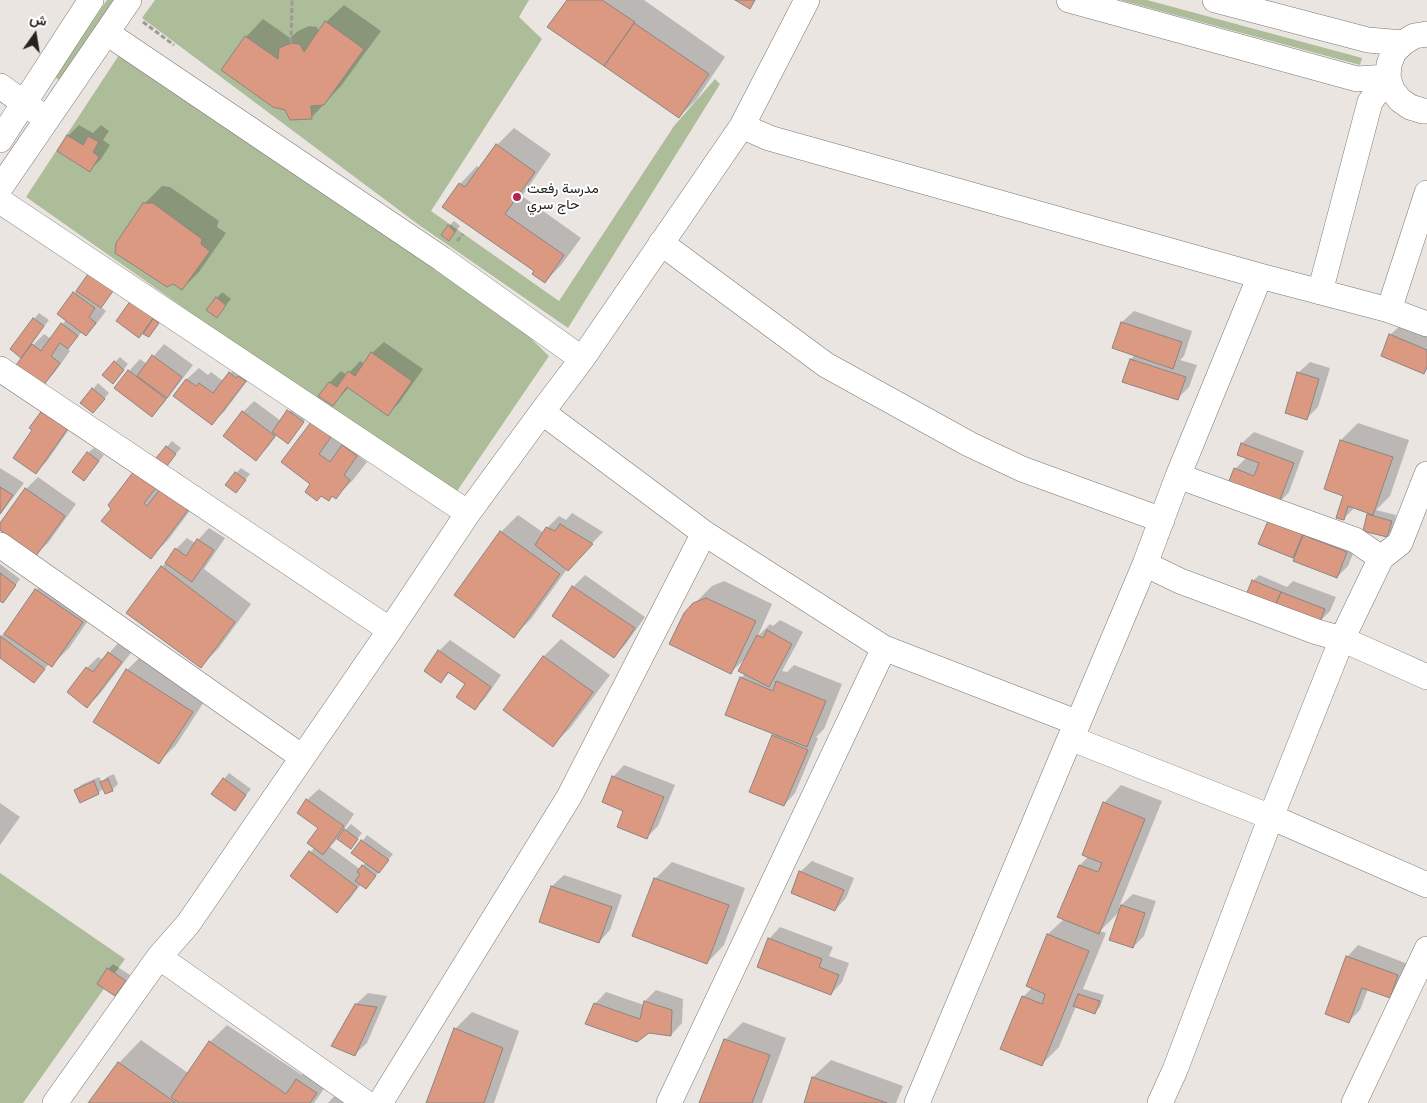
<!DOCTYPE html>
<html>
<head>
<meta charset="utf-8">
<style>
	body { margin:0 }
	#map { position:relative; width:1427px; height:1103px; overflow:hidden; background:#eae5e1; font-family:"Varela Round",Vazirmatn,sans-serif }
	canvas { display:block }
	.north { position:absolute; left:10px; top:10px; width:50px; height:50px; -webkit-text-stroke:4px #fff; paint-order:stroke; rotate:13deg; font-size:14px; font-weight:700; line-height:20px; text-align:center; color:#242220 }
	.north::after { content:''; display:block; margin:auto; width:18px; height:22px; background:#242220; clip-path:polygon(50% 0,100% 100%,50% 72%,0 100%) }
</style>
</head>
<body>
<div id="map">
<canvas width="1427" height="1103"></canvas>
<div class="north">ش</div>
</div>
<script>
const ctx = document.querySelector('canvas').getContext('2d');
ctx.lineJoin = 'round';
function fill(path, color) {
  ctx.fillStyle = color;
  ctx.fill(path, 'evenodd');
}
function poly(rows) {
  const path = new Path2D();
  for (const r of rows) {
    path.moveTo(r[0], r[1]);
    for (let i = 2; i < r.length; i += 2) path.lineTo(r[i], r[i + 1]);
  }
  return path;
}
function stroke(path, color, width, dash) {
  ctx.strokeStyle = color;
  ctx.lineWidth = width;
  ctx.lineCap = dash ? 'butt' : 'round';
  ctx.setLineDash(dash || []);
  ctx.stroke(path);
}
function drawText(font, color, halo, rows, align = 'center') {
  ctx.font = font + ' "Varela Round",Vazirmatn,sans-serif';
  ctx.lineWidth = 4;
  ctx.setLineDash([]);
  ctx.textBaseline = 'middle';
  ctx.strokeStyle = halo;
  ctx.fillStyle = color;
  for (const [text, x, y, turn = 0] of rows) {
    ctx.save();
    ctx.translate(x, y);
    ctx.rotate((+turn || 0) * Math.PI / 180);
    ctx.textAlign = isNaN(turn) ? turn : align;
    if (halo) ctx.strokeText(text, 0, 0);
    ctx.fillText(text, 0, 0);
    ctx.restore();
  }
}
const green = poly([
	[107,0,115,0,60,81,55,77],
	[155,0,529,0,519,17,542,39,431,211,559,301,674,126,715,79,720,84,568,328,419,225,142,18],
	[1120,0,1147,0,1362,58,1360,65],
	[119,55,498,307,549,356,453,497,26,197],
	[0,873,125,959,23,1103,0,1103]
]);
const shadow = poly([
	[568,0,644,0,725,57,696,100,679,117],
	[344,5,381,31,341,86,311,118,286,109,223,69,246,37,263,19,290,38,298,31,309,26,317,27,319,32,326,22],
	[79,125,93,133,101,125,109,131,103,140,110,145,101,159,90,170,68,136],
	[514,128,551,154,522,196,581,238,562,264,545,282,460,184,477,166,480,169,497,145],
	[162,186,170,187,219,221,217,227,226,233,199,272,182,289,144,204],
	[454,221,460,226,454,234,449,226],
	[82,285,118,285,101,307,106,311,97,323,86,335,82,332,67,348,70,351,55,372,44,384,28,351,27,350,21,356,34,319,39,313,49,320,31,344,33,345,44,334,51,339,66,320,58,314,74,293],
	[222,292,231,299,217,316,217,298],
	[132,301,163,317,149,336,143,332],
	[1134,311,1192,331,1184,356,1180,360,1197,365,1189,387,1178,398,1124,381,1131,359,1135,355,1114,347,1122,322],
	[1402,324,1427,334,1427,369,1424,372,1390,335],
	[384,342,423,369,399,403,388,414,349,387,333,405,320,396,330,382,341,371,347,375,360,361,365,364,372,353],
	[164,344,193,365,163,404,152,415,115,388,129,371,140,359,147,364],
	[120,357,128,364,118,377,115,362],
	[241,362,256,369,224,412,212,423,175,395,187,379,199,368,208,375,211,372,223,381],
	[1310,362,1330,368,1318,407,1307,418,1298,373],
	[98,383,109,393,98,406,93,389],
	[254,401,281,421,294,406,308,416,288,442,277,435,267,448,255,459,243,412],
	[79,415,47,461,36,472,15,457],
	[312,423,373,438,360,457,367,462,353,480,336,497,333,495,328,500,312,483],
	[1358,423,1409,440,1390,496,1376,510,1396,515,1392,531,1387,536,1368,515,1371,512,1355,507,1343,519,1345,495,1325,488,1341,440],
	[1254,432,1304,451,1289,492,1278,504,1235,469,1247,457,1239,454,1242,443],
	[172,441,181,448,166,465,163,488,178,472,204,492,168,540,151,557,112,509,135,472,152,455,157,459],
	[94,448,104,455,84,479,88,453],
	[0,468,24,483,0,515],
	[241,468,250,474,236,491,236,473],
	[38,477,76,504,48,543,36,554,0,529,0,525,26,489],
	[572,513,603,532,567,569,531,619,514,636,501,532,518,515,544,533,547,528,559,516,566,520],
	[1269,521,1358,541,1348,566,1337,577,1295,558,1260,544],
	[209,528,225,538,204,569,251,604,218,649,200,667,162,567,168,560,176,549,187,538,195,543],
	[0,564,20,579,8,596,0,600],
	[53,573,99,605,69,648,51,666,49,664,33,681,0,656,0,637,11,626,36,590],
	[585,575,645,617,625,645,614,657,554,616,573,587],
	[1259,575,1287,587,1293,581,1336,597,1330,611,1319,622,1253,581],
	[724,581,772,604,758,636,770,624,773,626,780,620,803,632,782,671,787,672,794,665,842,684,824,729,816,737,818,738,795,793,784,805,773,736,776,733,741,678,746,673,746,658,731,672,694,604,712,586],
	[561,639,610,675,570,728,553,745,504,710,544,656],
	[450,640,501,675,486,697,475,709,466,684,450,672,441,681,439,651],
	[120,641,133,650,99,695,87,706,87,668,98,657,103,660],
	[144,653,209,694,176,745,159,762,127,670],
	[624,765,675,785,658,826,647,837,625,810,613,777],
	[229,773,251,789,235,809,224,779],
	[114,774,118,784,112,790,104,788,98,793,76,790,81,785,99,777,102,782,107,777],
	[1121,785,1162,801,1119,907,1133,894,1156,901,1144,936,1133,947,1119,912,1100,931,1106,933,1083,989,1104,995,1100,1007,1095,1012,1076,1006,1059,1047,1042,1064,1023,997,1032,988,1027,986,1048,934,1064,919,1080,865,1089,856,1104,803],
	[319,789,354,814,344,829,345,830,351,824,362,833,351,847,338,838,330,847,360,869,366,862,353,853,367,835,393,854,371,882,366,888,361,884,349,900,337,911,291,876,315,847,320,827,307,800],
	[0,803,20,817,0,845],
	[812,861,854,878,846,898,835,910,800,872],
	[672,862,745,888,724,945,707,963,655,879],
	[564,875,622,895,610,930,599,942,540,921,552,886],
	[780,927,833,947,829,956,849,963,842,982,831,994,769,939],
	[1358,945,1408,964,1401,985,1389,997,1368,989,1360,1010,1349,1021,1347,957],
	[113,964,130,975,120,989,115,995,108,969],
	[656,990,683,999,682,1023,671,1035,595,1004,606,992,644,1005,645,1001],
	[368,993,387,996,367,1043,355,1054,356,1004],
	[472,1012,519,1031,494,1103,428,1103,455,1029],
	[743,1022,786,1038,762,1103,699,1103,725,1040],
	[227,1025,302,1075,314,1063,333,1076,314,1103,90,1103,119,1063,141,1040,188,1073,210,1042],
	[831,1060,903,1086,896,1103,805,1103,813,1077],
	[345,1085,373,1103,328,1103]
]);
const building = poly([
	[567,0,602,0,635,22,604,66,547,27,567,0],
	[735,0,755,0,750,9,735,0],
	[325,21,364,49,324,105,311,106,312,119,290,120,285,110,273,107,221,70,245,36,278,59,279,48,291,43,300,44,304,52,325,21],
	[634,23,709,74,679,118,604,66,634,23],
	[67,135,83,145,88,136,99,142,93,152,99,157,90,172,57,151,67,135],
	[496,144,535,172,505,214,564,255,545,283,532,274,534,271,442,207,459,183,465,187,496,144],
	[143,203,153,203,202,239,201,244,210,251,182,290,173,284,167,287,115,253,116,243,143,203],
	[448,225,455,232,449,241,441,235,448,225],
	[88,274,113,291,101,308,76,291,88,274],
	[73,292,95,308,89,317,96,323,86,336,57,314,73,292],
	[216,297,226,305,217,318,206,310,216,297],
	[131,300,154,317,139,338,116,321,131,300],
	[33,318,44,326,21,358,10,349,33,318],
	[153,319,159,323,149,337,143,334,153,319],
	[1121,322,1182,342,1173,369,1112,348,1121,322],
	[61,323,78,336,68,349,60,343,51,356,60,363,44,385,16,365,32,344,41,351,61,323],
	[1389,334,1427,350,1427,367,1424,374,1381,356,1389,334],
	[371,352,412,381,388,416,347,387,333,406,318,396,329,382,337,387,348,371,355,376,371,352],
	[152,355,182,377,167,398,137,376,152,355],
	[1130,359,1186,377,1178,400,1122,382,1130,359],
	[114,361,124,370,113,384,102,375,114,361],
	[128,370,166,399,152,417,114,388,128,370],
	[229,372,236,378,238,376,246,381,212,425,173,396,186,379,196,386,199,383,213,393,229,372],
	[1297,372,1319,379,1307,420,1285,413,1297,372],
	[92,388,105,399,93,413,80,403,92,388],
	[43,409,69,427,36,474,13,458,32,430,29,428,43,409],
	[287,410,304,422,288,444,272,432,287,410],
	[242,411,275,436,256,461,223,436,242,411],
	[311,422,331,437,319,454,330,462,342,445,357,456,344,475,350,480,336,499,332,496,329,501,321,496,317,501,305,492,310,484,281,462,311,422],
	[1340,440,1393,457,1373,515,1348,506,1344,520,1336,518,1343,496,1324,489,1340,440],
	[1241,443,1294,463,1278,505,1227,486,1234,468,1254,476,1259,463,1237,455,1241,443],
	[166,446,176,454,167,466,156,458,166,446],
	[87,452,99,461,84,481,72,472,87,452],
	[134,471,156,488,144,503,147,506,160,489,188,510,151,559,101,521,111,509,108,505,134,471],
	[235,472,246,480,236,493,225,485,235,472],
	[0,487,13,495,0,514,0,487],
	[25,488,65,516,36,556,0,530,0,523,25,488],
	[1367,514,1392,521,1387,537,1363,531,1367,514],
	[1268,521,1303,534,1293,558,1258,544,1268,521],
	[560,524,593,544,568,571,535,545,546,527,555,531,560,524],
	[500,531,560,574,514,638,454,595,500,531],
	[1303,535,1347,552,1337,578,1293,561,1303,535],
	[197,539,214,550,192,582,165,563,175,548,186,556,197,539],
	[161,566,235,622,201,668,126,613,161,566],
	[0,573,16,585,3,603,0,601,0,573],
	[1252,580,1281,592,1275,606,1246,595,1252,580],
	[572,586,635,628,614,658,552,616,572,586],
	[35,589,83,622,52,667,4,634,35,589],
	[1281,592,1325,609,1319,624,1275,606,1281,592],
	[706,598,756,621,731,674,669,644,684,613,693,603,706,598],
	[767,630,792,644,769,687,738,671,757,635,763,638,767,630],
	[0,636,45,669,34,683,0,658,0,636],
	[438,650,491,687,475,710,456,697,465,684,448,672,441,683,424,671,438,650],
	[108,652,122,662,87,708,67,692,86,667,93,672,108,652],
	[543,656,593,692,553,747,503,710,543,656],
	[126,669,193,712,159,764,93,722,126,669],
	[740,677,773,691,776,681,826,701,807,747,725,715,740,677],
	[772,735,808,750,784,806,749,792,772,735],
	[612,776,664,797,647,839,617,827,623,811,602,802,612,776],
	[223,778,246,795,235,811,211,794,223,778],
	[108,779,113,791,105,794,100,782,108,779],
	[94,781,99,794,80,803,74,790,94,781],
	[306,799,344,826,323,855,307,843,318,828,297,813,306,799],
	[1103,802,1145,819,1099,934,1057,917,1079,865,1098,872,1102,863,1082,855,1103,802],
	[344,829,358,839,351,849,337,839,344,829],
	[361,840,389,860,379,873,351,853,361,840],
	[309,851,357,887,337,913,290,876,309,851],
	[362,865,376,876,366,889,355,881,360,874,357,872,362,865],
	[799,871,844,890,835,911,791,893,799,871],
	[654,878,729,905,707,964,632,936,654,878],
	[551,886,612,907,599,943,539,922,551,886],
	[1121,905,1145,913,1133,948,1109,940,1121,905],
	[1047,934,1089,951,1042,1066,1000,1049,1022,996,1042,1004,1045,994,1026,986,1047,934],
	[768,938,822,959,819,967,839,975,831,995,757,967,768,938],
	[1346,956,1398,975,1390,998,1362,988,1349,1023,1325,1014,1346,956],
	[107,968,126,981,115,996,97,984,107,968],
	[1078,994,1100,1001,1095,1014,1073,1006,1078,994],
	[644,1001,672,1010,671,1036,649,1033,637,1042,585,1024,594,1003,640,1019,644,1001],
	[355,1004,377,1007,355,1056,331,1046,355,1004],
	[454,1028,503,1048,484,1103,426,1103,454,1028],
	[724,1039,770,1055,752,1103,699,1103,724,1039],
	[209,1041,286,1094,296,1079,317,1093,310,1103,179,1103,171,1097,209,1041],
	[118,1062,176,1103,88,1103,118,1062],
	[812,1077,887,1103,804,1103,812,1077]
]);
const path = poly([
	[143,22,174,45],
	[291,43,292,0],
	[457,241,463,234]
]);
const minor = poly([
	[1069,0,1357,79,1388,77,1370,102,1320,292],
	[1215,0,1368,40,1403,43],
	[107,33,442,259,582,359],
	[1427,34,1414,36,1403,43,1394,52,1389,64,1388,77,1392,90,1400,100,1410,107,1423,111,1427,111],
	[0,86,38,113],
	[742,126,769,138,1260,276,1389,310,1427,324],
	[0,140,91,0],
	[0,188,129,0],
	[0,201,468,513],
	[661,243,826,365,969,444,1022,469,1162,520],
	[1389,310,1427,193],
	[0,369,390,630],
	[542,412,704,533,884,648,1078,723],
	[1178,476,1355,540,1381,558],
	[0,545,302,757],
	[1145,564,1180,581,1317,632,1342,639,1427,677],
	[1070,738,1271,817,1427,885],
	[159,957,366,1103],
	[55,1103,159,957,188,924,390,630,468,513,542,412,582,359,742,126,807,0],
	[380,1103,569,797,704,533],
	[669,1103,884,648],
	[917,1103,1070,738,1078,723,1145,564,1178,476,1260,276],
	[1160,1103,1175,1070,1271,817,1342,639,1381,558,1400,543,1427,474],
	[1354,1103,1427,949]
]);
const markers = [
	[517,197,5,"#b32458"]
];
const poiNames = [
	["مدرسة رفعت",527,189],
	["حاج سري",527,205]
];
fill(green, '#adbc99');
fill(shadow, '#0003');
fill(building, '#da9980');
stroke(building, '#8b8582', 1);
stroke(minor, '#7b7773', 26);
stroke(path, '#9d9996', 3, [5, 2.5]);
stroke(minor, '#fff', 25);
for (const [x, y, r, color] of markers) {
  const dot = new Path2D();
  dot.arc(x, y, r, 0, 2 * Math.PI);
  ctx.fillStyle = color;
  ctx.fill(dot);
  stroke(dot, '#fff', 2);
}
drawText('14px', '#242220', '#fff', poiNames, 'left');
</script>
</body>
</html>
